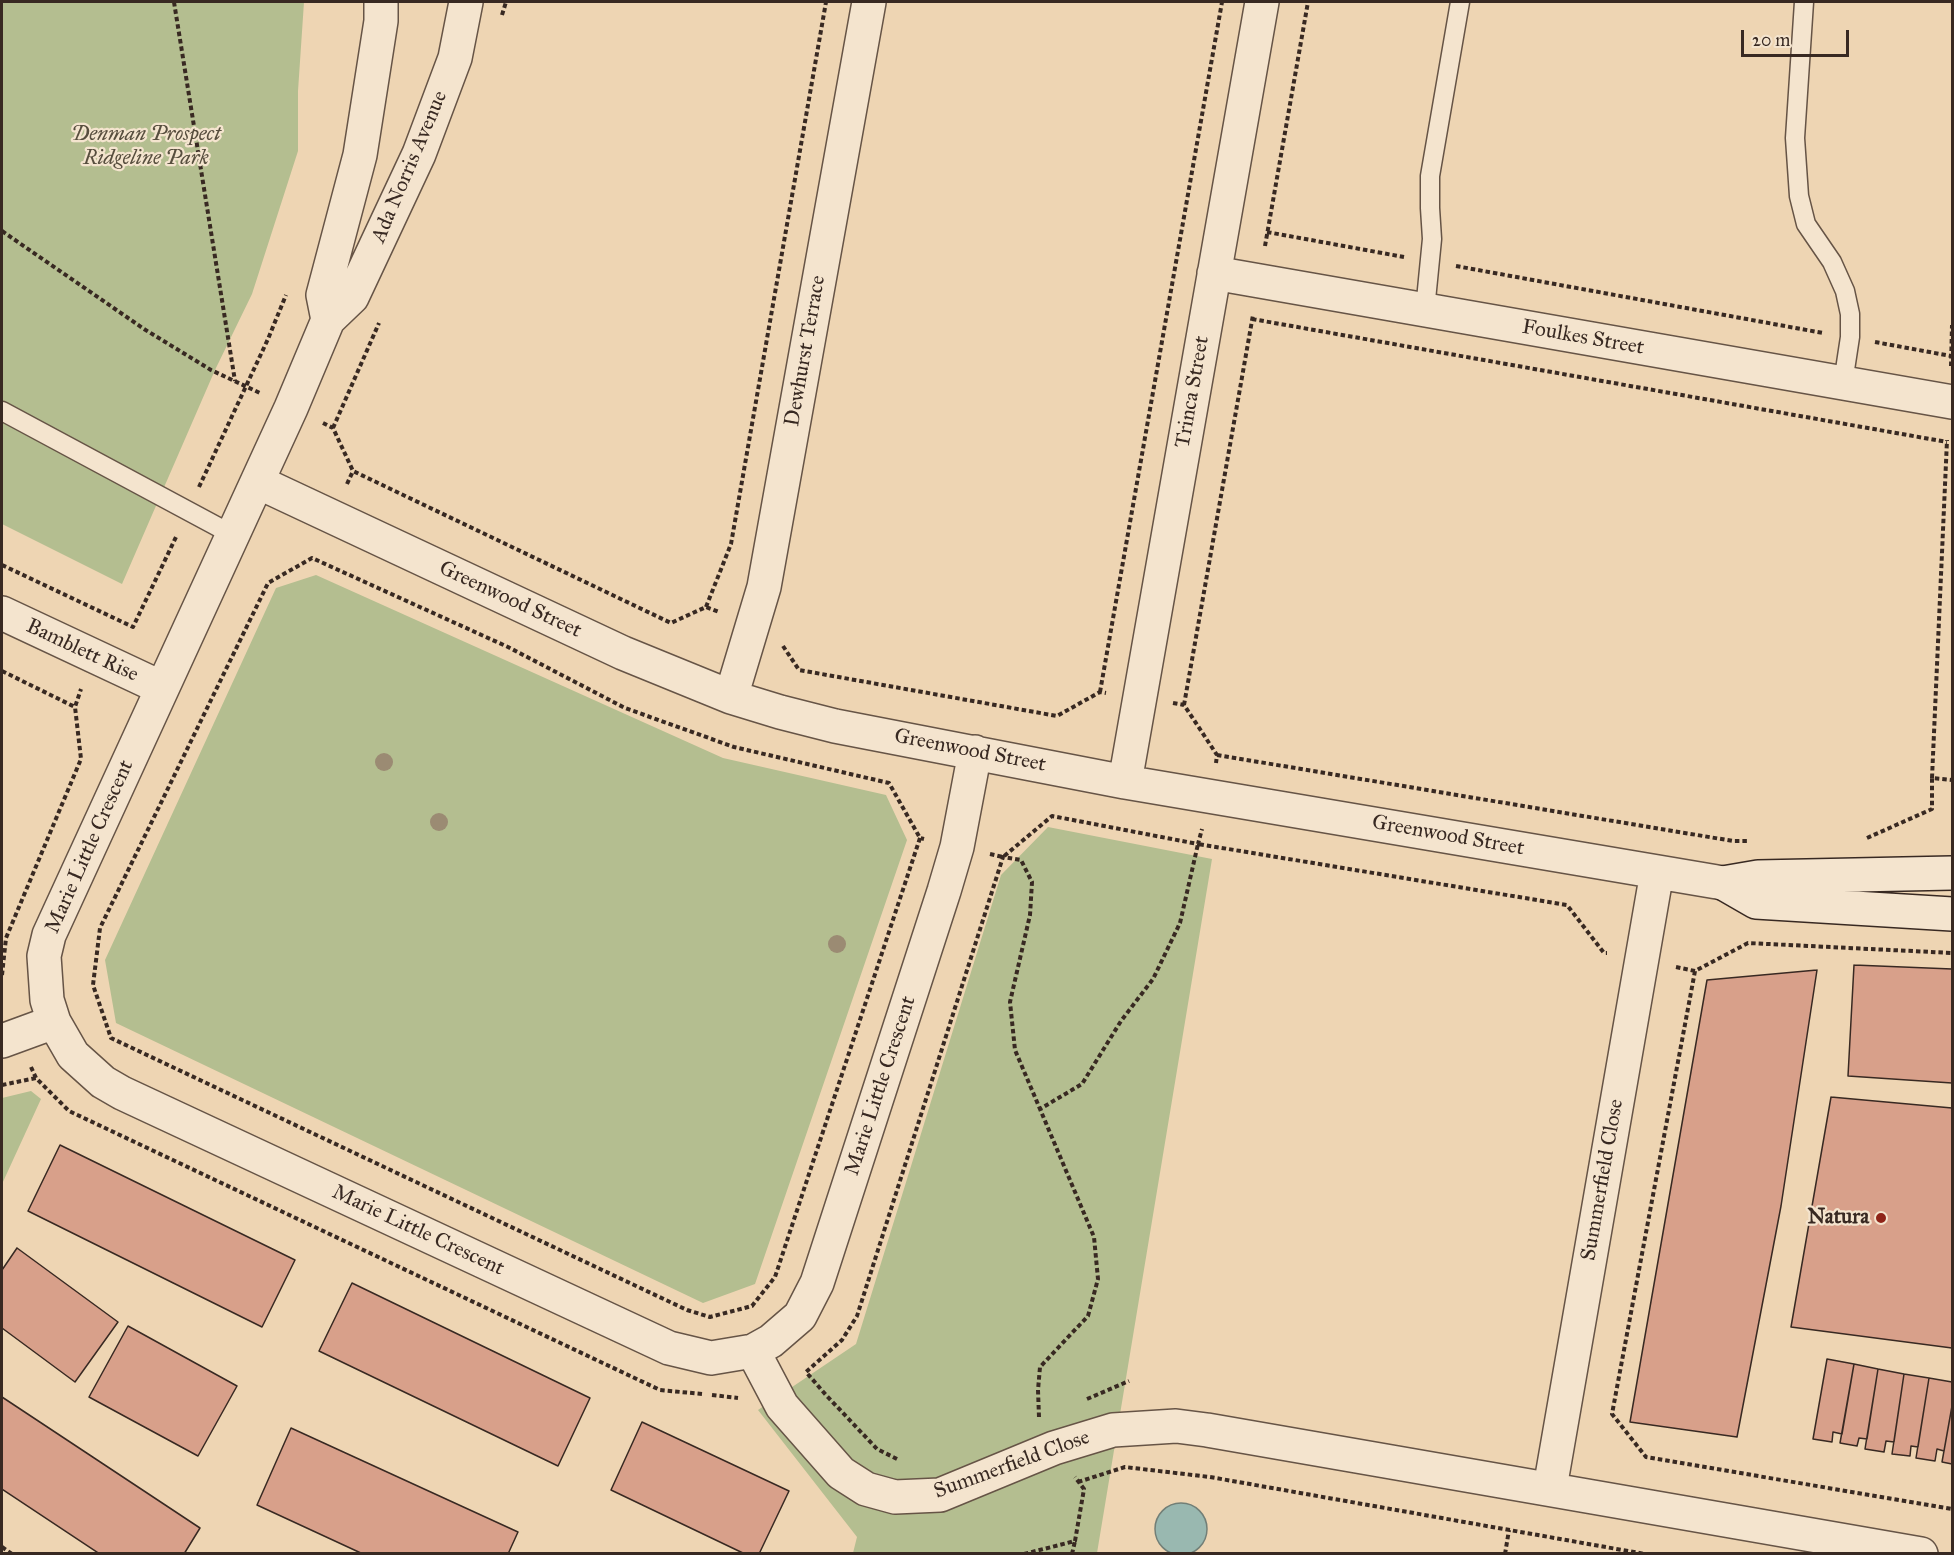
<!DOCTYPE html>
<html>
<head>
<meta charset="utf-8">
<style>
	body { margin:0 }
	#map { position:relative; width:1954px; height:1555px; overflow:hidden; background:#eed5b3; font-family:"IM FELL Great Primer",serif }
	canvas { display:block }
	.frame { position:absolute; inset:0; border:3px solid #382922; pointer-events:none }
	.scale { position:absolute; left:1741px; top:30px; width:108px; height:27px; box-sizing:border-box; border:3px solid #382922; border-top:0; padding-left:8px; font-size:18px; line-height:21px; white-space:nowrap; color:#382922; -webkit-text-stroke:4px #f4e4ce; paint-order:stroke }
</style>
</head>
<body>
<div id="map">
<canvas width="1954" height="1555"></canvas>
<div class="frame"></div>
<div class="scale">20 m</div>
</div>
<script>
const ctx = document.querySelector('canvas').getContext('2d');
ctx.lineJoin = 'round';
function fill(path, color) {
  ctx.fillStyle = color;
  ctx.fill(path, 'evenodd');
}
function poly(rows) {
  const path = new Path2D();
  for (const r of rows) {
    if (r.length === 3) {
      path.moveTo(r[0] + r[2], r[1]);
      path.arc(r[0], r[1], r[2], 0, 2 * Math.PI);
      continue;
    }
    path.moveTo(r[0], r[1]);
    for (let i = 2; i < r.length; i += 2) path.lineTo(r[i], r[i + 1]);
  }
  return path;
}
function stroke(path, color, width, dash) {
  ctx.strokeStyle = color;
  ctx.lineWidth = width;
  ctx.lineCap = dash ? 'butt' : 'round';
  ctx.setLineDash(dash || []);
  ctx.stroke(path);
}
function drawText(font, color, halo, rows, align = 'center') {
  ctx.font = font + ' "IM FELL Great Primer",serif';
  ctx.lineWidth = 4.5;
  ctx.setLineDash([]);
  ctx.textBaseline = 'middle';
  ctx.strokeStyle = halo;
  ctx.fillStyle = color;
  for (const [text, x, y, turn = 0] of rows) {
    ctx.save();
    ctx.translate(x, y);
    ctx.rotate((+turn || 0) * Math.PI / 180);
    ctx.textAlign = isNaN(turn) ? turn : align;
    if (halo) ctx.strokeText(text, 0, 0);
    ctx.fillText(text, 0, 0);
    ctx.restore();
  }
}
const green = poly([
	[2,2,304,2,298,91,298,151,252,294,215,370,122,584,2,524],
	[316,575,723,758,886,795,907,840,755,1284,703,1303,116,1023,105,960,276,588],
	[1048,827,1212,859,1097,1553,853,1553,857,1537,758,1410,856,1344,1001,875],
	[31,1091,41,1099,2,1184,2,1098]
]);
const water = poly([
	[1181,1529,26]
]);
const building = poly([
	[1854,965,1952,969,1952,1083,1848,1076,1854,965],
	[1817,970,1781,1206,1737,1437,1630,1422,1707,980,1817,970],
	[1831,1097,1952,1108,1952,1348,1791,1327,1831,1097],
	[60,1145,295,1260,262,1327,28,1211,60,1145],
	[17,1248,118,1322,75,1382,2,1328,2,1270,17,1248],
	[352,1283,590,1398,558,1466,319,1351,352,1283],
	[128,1326,237,1386,198,1456,89,1397,128,1326],
	[1827,1359,1854,1364,1842,1434,1833,1432,1832,1442,1813,1439,1827,1359],
	[1854,1364,1878,1369,1867,1439,1859,1438,1857,1446,1840,1443,1854,1364],
	[1878,1369,1904,1374,1894,1442,1886,1441,1884,1452,1865,1449,1878,1369],
	[1904,1374,1929,1378,1918,1447,1911,1446,1910,1456,1892,1454,1904,1374],
	[1929,1378,1952,1382,1952,1406,1944,1451,1937,1449,1935,1461,1916,1458,1929,1378],
	[2,1397,200,1528,184,1554,100,1554,2,1489,2,1397],
	[1952,1406,1952,1464,1942,1462,1952,1406],
	[642,1422,789,1491,759,1554,745,1554,611,1490,642,1422],
	[291,1428,518,1532,508,1554,363,1554,257,1505,291,1428]
]);
const path = poly([
	[174,2,235,381],
	[502,15,506,2],
	[2,231,144,329,211,370,260,393],
	[1267,232,1404,257],
	[1265,246,1308,2],
	[1456,266,1823,333],
	[1252,319,1947,442],
	[1875,342,1951,356],
	[1951,366,1952,325],
	[323,423,333,428,353,471,671,623,706,607,719,612],
	[333,428,379,323],
	[347,484,353,471],
	[199,487,268,339,286,295],
	[2,565,133,627,177,535],
	[706,607,731,544,826,2],
	[783,646,799,670,1057,716,1100,692,1106,693],
	[2,671,75,707],
	[1100,692,1222,2],
	[1173,703,1184,705,1217,755,1216,763],
	[1184,705,1253,315],
	[1217,755,1733,841,1749,841],
	[1932,778,1947,440],
	[920,838,775,1277,752,1306,710,1317,687,1310,111,1038,93,985,100,928,268,583,312,558,508,647,625,708,734,747,889,783,920,838,924,839],
	[1867,838,1932,809,1932,778,1952,780],
	[990,854,1003,857,1052,816,1198,844,1202,829],
	[1676,967,1695,971,1748,943,1952,953],
	[1695,971,1612,1414,1646,1457,1952,1509],
	[2,975,6,938,81,759,75,707,81,689],
	[31,1067,36,1078,69,1111,660,1390,702,1394],
	[2,1085,36,1078],
	[712,1395,738,1398],
	[1087,1399,1129,1381],
	[1039,1417,1038,1390,1040,1367,1088,1316,1098,1279,1094,1237,1040,1109,1082,1084,1121,1021,1153,979,1180,923,1198,844,1567,905,1604,953,1607,953],
	[897,1459,877,1449,826,1395,806,1372,842,1340,857,1316,1003,857,1021,860,1032,882,1030,915,1010,1002,1015,1050,1040,1109],
	[1078,1482,1125,1467,1210,1477,1645,1554],
	[2,1547,12,1554],
	[1024,1554,1075,1541,1084,1489,1075,1477],
	[1072,1554,1075,1541],
	[1505,1554,1509,1530]
]);
const lane = poly([
	[1804,2,1795,138,1799,196,1806,224,1832,262,1845,291,1850,314,1850,337,1843,383],
	[1425,310,1432,239,1430,208,1430,176,1460,2],
	[2,411,233,535]
]);
const street = poly([
	[466,2,455,58,419,154,352,297,328,320,291,408,49,935,44,956,47,1000,54,1022,73,1055,103,1082,122,1093,669,1348,711,1358,753,1351,771,1341,800,1316,817,1283,944,891,957,847,975,752],
	[1214,273,1952,402],
	[328,320,323,295,360,155,381,21,381,2],
	[258,482,623,653,731,697,780,712,835,726,1125,782,1723,883],
	[2,613,162,688],
	[731,697,764,587,869,2],
	[1125,782,1262,2],
	[2,1041,54,1022],
	[753,1351,782,1406,841,1473,866,1489,895,1497,940,1495,1054,1448,1113,1430,1176,1426,1207,1430,1921,1554],
	[1550,1488,1657,872]
]);
const secondary = poly([
	[1723,883,1756,902,1952,914],
	[1723,883,1758,877,1952,873]
]);
const trees = [
	[384,762],
	[439,822],
	[837,944]
];
const markers = [
	[1881,1218,6,"#8f2418"]
];
const parkNames = [
	["Denman Prospect",146,135],
	["Ridgeline Park",146,159]
];
const streetNames = [
	["Ada Norris Avenue",410,167,-67],
	["Foulkes Street",1583,338,10],
	["Dewhurst Terrace",806,351,-80],
	["Trinca Street",1193,392,-80],
	["Greenwood Street",510,600,25],
	["Bamblett Rise",82,651,25],
	["Greenwood Street",970,751,11],
	["Greenwood Street",1448,836,10],
	["Marie Little Crescent",90,847,-66],
	["Marie Little Crescent",881,1086,-72],
	["Summerfield Close",1603,1180,-80],
	["Marie Little Crescent",418,1231,25],
	["Summerfield Close",1012,1465,-20]
];
const poiNames = [
	["Natura",1869,1218]
];
fill(green, '#b4be90');
fill(water, '#99b8b0');
stroke(water, '#727f77', 1.5);
fill(building, '#d8a08a');
stroke(building, '#382922', 1.5);
stroke(lane, '#665446', 21);
stroke(street, '#665446', 36);
stroke(secondary, '#382922', 36);
stroke(path, '#382922', 4, [4.5, 3]);
stroke(lane, '#f4e4ce', 18);
stroke(street, '#f4e4ce', 33);
stroke(secondary, '#f4e4ce', 33);
ctx.fillStyle = '#9b8b73';
for (const [x, y] of trees) {
  ctx.beginPath();
  ctx.arc(x, y, 9, 0, 2 * Math.PI);
  ctx.fill();
}
for (const [x, y, r, color] of markers) {
  const dot = new Path2D();
  dot.arc(x, y, r, 0, 2 * Math.PI);
  ctx.fillStyle = color;
  ctx.fill(dot);
  stroke(dot, '#f4e4ce', 2);
}
drawText('italic 21px', '#574e3e', '#f4e4ce', parkNames);
drawText('21px', '#382922', '#f4e4ce', streetNames);
drawText('bold 21px', '#382922', '#f4e4ce', poiNames, 'right');
</script>
</body>
</html>
